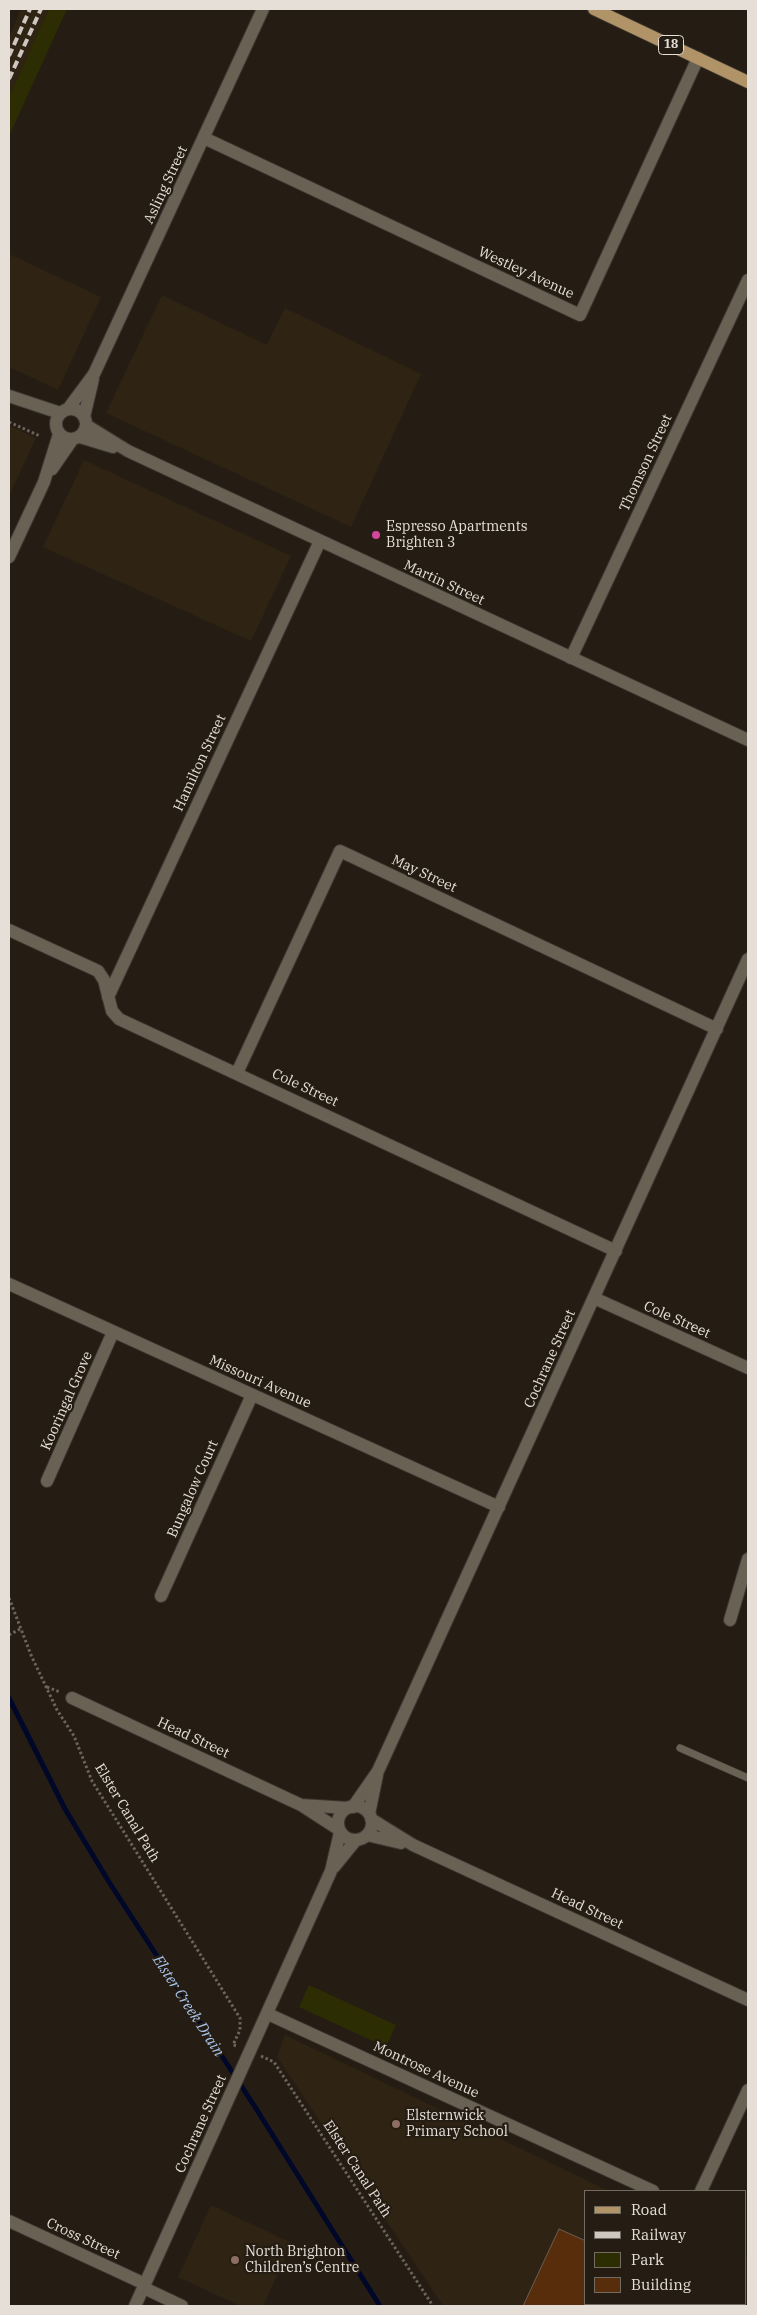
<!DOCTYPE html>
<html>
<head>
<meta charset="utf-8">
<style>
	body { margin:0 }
	#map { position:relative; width:757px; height:2315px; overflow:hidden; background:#251d13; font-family:"IBM Plex Serif",serif }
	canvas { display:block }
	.frame { position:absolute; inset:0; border:10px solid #e5dfd8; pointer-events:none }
	.legend { position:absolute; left:584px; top:2190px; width:162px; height:115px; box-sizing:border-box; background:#251d13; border:1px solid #726b62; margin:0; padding:6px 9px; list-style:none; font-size:15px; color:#e5dfd8 }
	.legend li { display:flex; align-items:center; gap:10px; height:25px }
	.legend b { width:25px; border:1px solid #726b62 }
</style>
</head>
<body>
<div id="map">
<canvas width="757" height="2315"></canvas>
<div class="frame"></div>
<ul class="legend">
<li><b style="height:6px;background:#b09366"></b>Road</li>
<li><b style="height:6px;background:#cec7c0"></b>Railway</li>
<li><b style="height:14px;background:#2c2d03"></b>Park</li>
<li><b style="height:14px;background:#572d0c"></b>Building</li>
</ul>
</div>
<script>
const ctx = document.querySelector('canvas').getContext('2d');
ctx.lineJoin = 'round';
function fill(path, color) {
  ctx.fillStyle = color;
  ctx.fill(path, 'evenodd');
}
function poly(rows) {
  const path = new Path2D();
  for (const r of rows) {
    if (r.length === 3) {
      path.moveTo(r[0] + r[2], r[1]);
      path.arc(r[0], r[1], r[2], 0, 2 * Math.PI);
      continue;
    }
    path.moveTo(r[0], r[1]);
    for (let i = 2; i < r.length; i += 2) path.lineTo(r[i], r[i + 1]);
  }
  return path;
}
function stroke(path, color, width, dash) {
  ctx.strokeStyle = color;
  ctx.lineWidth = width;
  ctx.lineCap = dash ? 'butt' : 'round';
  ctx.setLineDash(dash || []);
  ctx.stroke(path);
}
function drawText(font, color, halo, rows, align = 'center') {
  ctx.font = font + ' "IBM Plex Serif",serif';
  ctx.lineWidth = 4.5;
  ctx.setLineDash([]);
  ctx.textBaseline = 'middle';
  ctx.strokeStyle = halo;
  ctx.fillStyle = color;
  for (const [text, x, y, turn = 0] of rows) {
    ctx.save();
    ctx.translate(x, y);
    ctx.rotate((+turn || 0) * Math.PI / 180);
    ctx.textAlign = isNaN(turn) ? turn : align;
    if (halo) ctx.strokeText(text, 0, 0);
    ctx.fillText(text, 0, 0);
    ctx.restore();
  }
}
const built = poly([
	[21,9,49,9,9,97,9,37],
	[9,254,101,297,58,390,9,367],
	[162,295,267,345,285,308,421,374,351,527,106,413],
	[9,425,36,438,9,496],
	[84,460,291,556,251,641,43,547],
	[285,2035,609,2191,586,2191,586,2304,746,2304,746,2255,748,2257,748,2306,443,2306,277,2057],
	[211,2205,292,2243,263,2306,240,2306,178,2277]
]);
const green = poly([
	[49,9,67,9,9,136,9,97],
	[309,1985,396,2025,386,2047,299,2007]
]);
const stream = poly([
	[9,1698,65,1809,109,1882,255,2107,380,2306]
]);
const building = poly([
	[559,2229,586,2241,586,2306,523,2306,559,2229]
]);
const path = poly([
	[9,422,40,436],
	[9,1598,31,1655,57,1710,74,1736,92,1781,240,2018,240,2030,233,2045,237,2046],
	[9,1635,20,1629],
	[47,1687,60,1692],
	[261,2056,274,2062,433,2306]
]);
const service = poly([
	[680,1748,748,1778]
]);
const minor = poly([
	[204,138,580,315,698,58],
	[571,658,748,280],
	[9,930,98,971,104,980,112,1011,119,1019,616,1251],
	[108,997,320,541],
	[237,1073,340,851,717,1029],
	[9,1284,499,1507],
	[594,1298,748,1368],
	[47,1481,113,1332],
	[161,1596,252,1395],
	[730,1620,748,1559],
	[72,1698,301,1805,338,1829],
	[301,1805,348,1808],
	[268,2014,653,2191],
	[701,2191,748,2090],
	[9,2221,145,2284],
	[144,2288,182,2306]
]);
const tertiary = poly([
	[9,396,60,413],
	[71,424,15],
	[68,409,94,374,263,9],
	[84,417,93,379],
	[86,425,128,451,748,740],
	[80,437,113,447],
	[52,469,72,440],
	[9,557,44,482,59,434],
	[355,1823,17],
	[353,1807,378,1771,748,959],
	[369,1814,377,1775],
	[371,1819,413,1845,748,2000],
	[367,1835,401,1843],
	[334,1867,356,1840],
	[135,2306,331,1871,340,1832]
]);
const primary = poly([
	[594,9,748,82]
]);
const rail = poly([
	[9,56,30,9],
	[9,79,41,9]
]);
const markers = [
	[376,535,5,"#d1479c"],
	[396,2124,5,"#8d6e63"],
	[235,2260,5,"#8d6e63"]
];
const shields = [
	[671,45,25]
];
const shieldNames = [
	["18",671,45]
];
const streetNames = [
	["Asling Street",166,185,-65],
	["Westley Avenue",526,273,25],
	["Thomson Street",646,463,-65],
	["Martin Street",444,583,25],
	["Hamilton Street",200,763,-65],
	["May Street",424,874,25],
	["Cole Street",305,1088,25],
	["Cole Street",677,1320,24],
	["Cochrane Street",550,1359,-66],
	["Missouri Avenue",260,1382,24],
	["Kooringal Grove",67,1401,-66],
	["Bungalow Court",193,1489,-66],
	["Head Street",193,1738,25],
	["Elster Canal Path",127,1813,59],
	["Head Street",587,1909,25],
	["Montrose Avenue",426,2070,25],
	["Cochrane Street",201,2124,-66],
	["Elster Canal Path",357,2169,57],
	["Cross Street",83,2239,25]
];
const poiNames = [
	["Espresso Apartments",386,527],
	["Brighten 3",386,543],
	["Elsternwick",406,2116],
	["Primary School",406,2132],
	["North Brighton",245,2252],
	["Children’s Centre",245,2268]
];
const waterNames = [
	["Elster Creek Drain",188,2006,57]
];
fill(built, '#2f2313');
fill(green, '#2c2d03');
stroke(stream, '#000729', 5);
fill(building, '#572d0c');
stroke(building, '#6b5d54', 1);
stroke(service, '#3d3731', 8);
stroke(minor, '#3d3731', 14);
stroke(tertiary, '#3d3731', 14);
stroke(primary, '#3d3731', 14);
stroke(path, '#6b645b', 3, [2.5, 2.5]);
stroke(service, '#6a6155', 7);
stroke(minor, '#6a6155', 12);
stroke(tertiary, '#6a6155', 12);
stroke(primary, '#b09366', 12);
stroke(rail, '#cec7c0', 4, [8, 4]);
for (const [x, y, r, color] of markers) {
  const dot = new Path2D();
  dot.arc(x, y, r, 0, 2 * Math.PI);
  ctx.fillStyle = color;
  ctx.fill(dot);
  stroke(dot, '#251d13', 2);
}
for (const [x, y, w] of shields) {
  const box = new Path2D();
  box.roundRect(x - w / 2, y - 9.5, w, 19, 4);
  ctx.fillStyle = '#251d13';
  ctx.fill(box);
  stroke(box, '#e5dfd8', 1);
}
drawText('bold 12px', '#e5dfd8', null, shieldNames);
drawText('14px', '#e5dfd8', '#251d13', streetNames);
drawText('14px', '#e5dfd8', '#251d13', poiNames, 'left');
drawText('italic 15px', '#aac6ed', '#251d13', waterNames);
</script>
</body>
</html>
